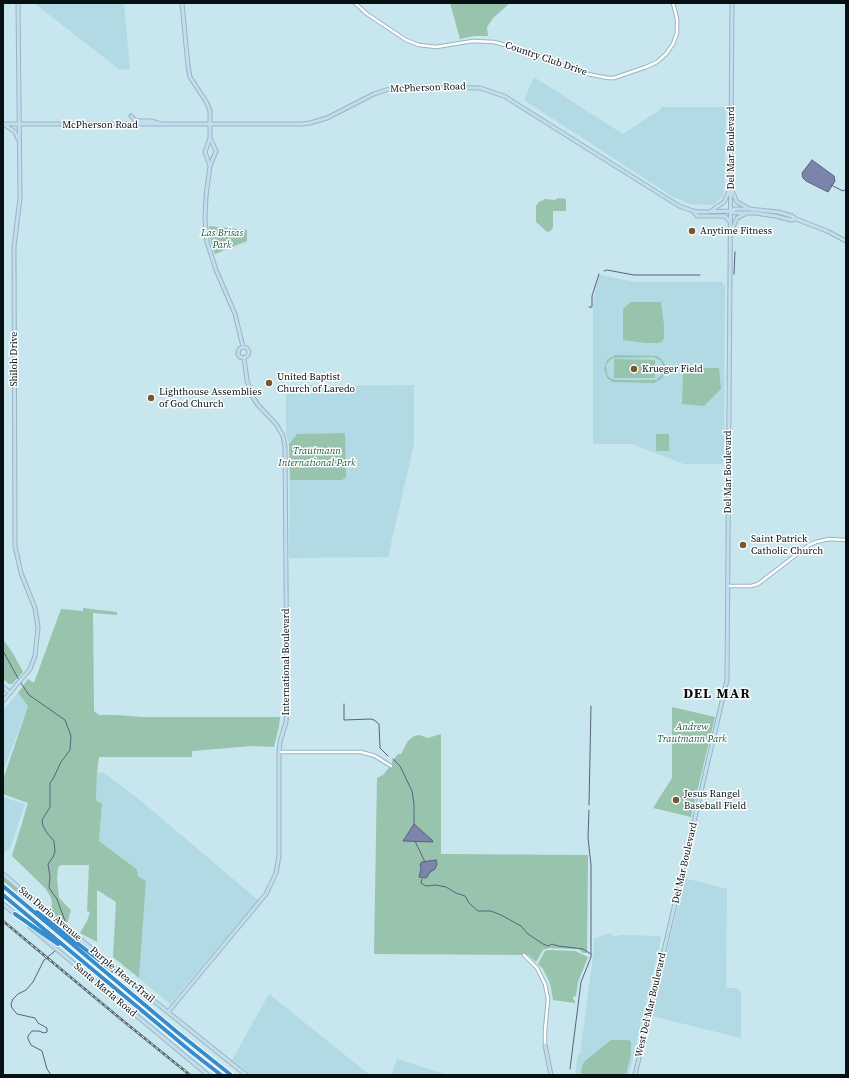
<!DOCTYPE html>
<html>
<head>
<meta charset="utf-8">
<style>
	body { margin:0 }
	#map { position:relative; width:849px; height:1078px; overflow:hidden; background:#c7e6ee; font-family:"Source Serif 4",serif }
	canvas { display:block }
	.frame { position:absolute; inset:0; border:4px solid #071114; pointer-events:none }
</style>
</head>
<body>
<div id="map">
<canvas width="849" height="1078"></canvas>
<div class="frame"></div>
</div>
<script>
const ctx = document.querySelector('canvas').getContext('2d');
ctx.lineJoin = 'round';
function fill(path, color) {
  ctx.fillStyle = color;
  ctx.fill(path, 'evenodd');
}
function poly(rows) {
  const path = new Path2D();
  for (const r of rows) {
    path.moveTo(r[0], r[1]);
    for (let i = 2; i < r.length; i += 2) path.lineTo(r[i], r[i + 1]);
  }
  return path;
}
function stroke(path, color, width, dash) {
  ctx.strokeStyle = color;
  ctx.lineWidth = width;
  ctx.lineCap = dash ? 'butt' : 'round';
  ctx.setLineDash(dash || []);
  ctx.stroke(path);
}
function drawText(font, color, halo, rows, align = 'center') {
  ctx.font = font + ' "Source Serif 4",serif';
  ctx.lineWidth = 3;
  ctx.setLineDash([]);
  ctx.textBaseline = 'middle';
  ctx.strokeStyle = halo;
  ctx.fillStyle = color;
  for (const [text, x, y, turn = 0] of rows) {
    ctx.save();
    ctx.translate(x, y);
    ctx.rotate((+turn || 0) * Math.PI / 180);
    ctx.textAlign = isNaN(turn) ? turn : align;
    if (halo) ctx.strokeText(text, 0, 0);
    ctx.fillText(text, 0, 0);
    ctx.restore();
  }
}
const built = poly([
	[34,3,124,3,130,69,120,70],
	[534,77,623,134,660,110,661,107,726,107,724,194,714,205,690,204,673,197,524,100],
	[599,274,618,279,638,282,722,282,725,286,724,461,721,464,684,464,632,444,593,444,593,301],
	[414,385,414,444,388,557,291,558,289,556,290,480,342,480,345,433,297,434,289,444,286,433,286,386],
	[18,693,28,706,3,771,3,710],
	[97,772,104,773,107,775,141,801,258,900,170,1004,139,978,146,881,138,876,137,868,99,841,102,805,96,800],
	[3,797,25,804,10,848,3,854],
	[684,878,727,889,726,988,737,988,741,992,741,1038,652,1016],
	[609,933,615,937,620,935,660,936,661,939,629,1075,575,1075,578,1054,580,1054,594,949,594,939],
	[269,994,370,1075,251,1075,232,1060],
	[397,1059,448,1075,391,1075]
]);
const green = poly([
	[450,3,510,3,493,18,487,27,488,36,473,36,460,39],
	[558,198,566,199,566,211,553,211,553,228,549,232,546,231,536,222,536,206,539,202,545,199,555,200],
	[209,226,247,230,247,241,215,254,211,243],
	[631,302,661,302,664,325,664,338,662,342,658,343,645,343,623,340,623,309],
	[615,355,657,356,661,359,665,364,665,373,661,379,654,383,613,382,607,378,604,369,607,360],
	[654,357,661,361,664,368,661,376,656,380,616,380,610,378,607,374,606,365,609,361,613,358],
	[614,359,655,360,655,378,614,378],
	[684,368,719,368,721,389,704,406,682,404,683,369],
	[345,433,346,477,342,480,290,480,289,444,297,434],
	[656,434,669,434,669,451,656,451],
	[83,608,117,612,117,615,93,613,94,711,99,715,117,715,142,717,280,717,279,726,274,747,252,746,192,751,192,757,99,757,97,772,96,800,102,804,99,841,137,869,138,876,146,881,139,978,113,957,116,902,97,890,97,942,80,933,87,921,90,912,87,911,89,865,62,865,58,867,57,879,59,898,71,910,68,921,66,923,51,911,52,903,51,898,46,889,12,856,28,803,3,794,3,780,28,706,18,693,28,679,34,683,61,609,83,611],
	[3,639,14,655,23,672,12,684,9,684,3,679],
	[672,707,715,717,691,817,653,808,672,778],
	[441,734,441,854,588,855,587,953,583,953,579,949,549,948,543,950,536,962,528,955,374,954,377,778,383,775,392,764,392,761,398,754,401,754,408,741,414,736,419,735,428,738],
	[3,877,37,906,38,907,37,908,3,881],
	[548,950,575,951,588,957,578,982,576,996,573,997,573,999,575,1001,575,1003,553,1000,550,983,543,969,538,964,545,951],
	[611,1040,628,1040,631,1042,631,1054,626,1075,581,1075,582,1066,585,1061]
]);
const water = poly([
	[812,160,834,176,835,181,828,192,806,181,803,178,802,173,812,160],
	[414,824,432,840,433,842,403,841,414,824],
	[436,860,437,864,435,869,429,873,428,876,426,878,419,877,421,869,420,864,422,862,436,860]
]);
const stream = poly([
	[831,185,843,191,846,189],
	[604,271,607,270,634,275,700,275],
	[734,274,735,252],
	[589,307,592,307,592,296,599,274],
	[3,651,19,680],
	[21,683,29,695,65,720,71,736,70,750,61,762,53,779,50,783,50,807,42,820,43,826,47,833,54,841,55,852,53,857,48,864,50,877,49,888,57,899,65,921],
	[344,704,344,720,371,719,374,720,379,724,380,748,388,756],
	[393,759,400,766,412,791,414,804,414,824],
	[589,805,591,706],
	[415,841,425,862],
	[422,879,421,883,426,886,436,885,446,887,456,893,465,896,469,903,478,911,491,911,501,915,521,926,528,934,543,944,548,946,552,944,558,946,583,949,591,954],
	[570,1069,581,982,591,957,591,865,588,838,589,810],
	[51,1075,47,1069,42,1051,31,1045,28,1039,28,1036,32,1031,39,1031,44,1033,47,1032,47,1028,38,1023,35,1018,17,1014,12,1008,11,1004,13,999,18,994,26,990,33,982,44,960,55,951]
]);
const tertiary = poly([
	[355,3,367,14,406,40,419,45,436,47,473,41,494,42,537,54,577,72,608,78,614,78,646,67,657,62,666,54,673,44,677,33,677,19,673,3],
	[729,586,751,586,758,584,809,545,816,542,829,539,846,540],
	[279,752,361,752,375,756,391,766],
	[524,955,537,968,545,984,548,999,545,1031,545,1045]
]);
const secondary = poly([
	[182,3,188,66,190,77,207,103,210,111,210,138,205,152,210,166],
	[131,116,136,121,152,121,161,124],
	[3,124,301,124,310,123,327,118,374,94,389,89,406,87,480,88,504,96,679,206,693,211,700,212,730,211,735,209,749,209,778,212,792,216,796,219,827,231,846,241],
	[5,125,15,132,18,139],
	[210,138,216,151,210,166,206,196,205,219,207,242,216,270,235,314,243,347],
	[731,189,737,202,748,208],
	[693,211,697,216,725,216,730,222],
	[711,211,724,202,730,189],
	[730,211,735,213,755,213,775,216,791,220,796,219],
	[731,232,737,218,745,214],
	[243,347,247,348,249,352,248,355,244,358],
	[243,347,239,349,238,354,240,357,244,358],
	[3,687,10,693],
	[3,701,30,669,35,656,38,627,35,608,21,573,15,546,14,247,20,198,18,3],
	[3,874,131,982],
	[3,904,15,914],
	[30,927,208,1075],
	[148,996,246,1075],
	[168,1012,266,894,276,873,279,856,279,752,280,742,286,722,287,708,285,447,283,436,276,424,258,405,252,396,247,380,244,358],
	[545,1045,551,1075],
	[635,1075,727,680,732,3]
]);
const motorway = poly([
	[3,886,177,1032,231,1075],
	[3,895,194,1054,221,1075],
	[37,912,112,970,149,996],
	[15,914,58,944]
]);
const rail = poly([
	[3,921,122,1020,190,1075]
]);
const markers = [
	[692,231,4,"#765a2d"],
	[634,369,4,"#765a2d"],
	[269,383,4,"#765a2d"],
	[151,398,4,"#765a2d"],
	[743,545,4,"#765a2d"],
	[676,800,4,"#765a2d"]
];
const streetNames = [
	["Country Club Drive",546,59,19],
	["McPherson Road",428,88,-2],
	["McPherson Road",100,125],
	["Del Mar Boulevard",731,148,-90],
	["Shiloh Drive",14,359,-90],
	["Del Mar Boulevard",728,472,-90],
	["International Boulevard",286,662,-90],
	["Del Mar Boulevard",685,863,-77],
	["San Dario Avenue",50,914,40],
	["Purple Heart Trail",122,975,40],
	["Santa Maria Road",105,990,40],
	["West Del Mar Boulevard",651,1005,-77]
];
const poiNames = [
	["Anytime Fitness",700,231],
	["Krueger Field",642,369],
	["United Baptist",277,377],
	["Church of Laredo",277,389],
	["Lighthouse Assemblies",159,392],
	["of God Church",159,404],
	["Saint Patrick",751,539],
	["Catholic Church",751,551],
	["Jesus Rangel",684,794],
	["Baseball Field",684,806]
];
const parkNames = [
	["Las Brisas",222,233],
	["Park",222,245],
	["Trautmann",317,451],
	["International Park",317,463],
	["Andrew",692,727],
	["Trautmann Park",692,739]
];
const districtNames = [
	["DEL MAR",717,694]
];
fill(built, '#b2dae5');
fill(green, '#98c3ac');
fill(water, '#7b85ab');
stroke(water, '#58627e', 1);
stroke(stream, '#58627e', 1);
stroke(tertiary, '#99b6bf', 4.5);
stroke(secondary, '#99b6bf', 5);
stroke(motorway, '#fff', 6);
stroke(tertiary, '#fff', 2.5);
stroke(secondary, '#c3ddf0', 3);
stroke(motorway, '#368dcd', 4);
stroke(rail, '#576a6f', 2.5);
stroke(rail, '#fff', 1, [3]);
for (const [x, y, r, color] of markers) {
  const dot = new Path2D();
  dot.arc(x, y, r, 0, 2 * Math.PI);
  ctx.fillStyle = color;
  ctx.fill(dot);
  stroke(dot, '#fff', 1.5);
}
drawText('10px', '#071114', '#fff', streetNames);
drawText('10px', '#071114', '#fff', poiNames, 'left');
drawText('italic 10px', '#115e3f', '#fff', parkNames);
ctx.letterSpacing = '1px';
drawText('bold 14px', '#071114', '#fff', districtNames);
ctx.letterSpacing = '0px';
</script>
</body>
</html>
